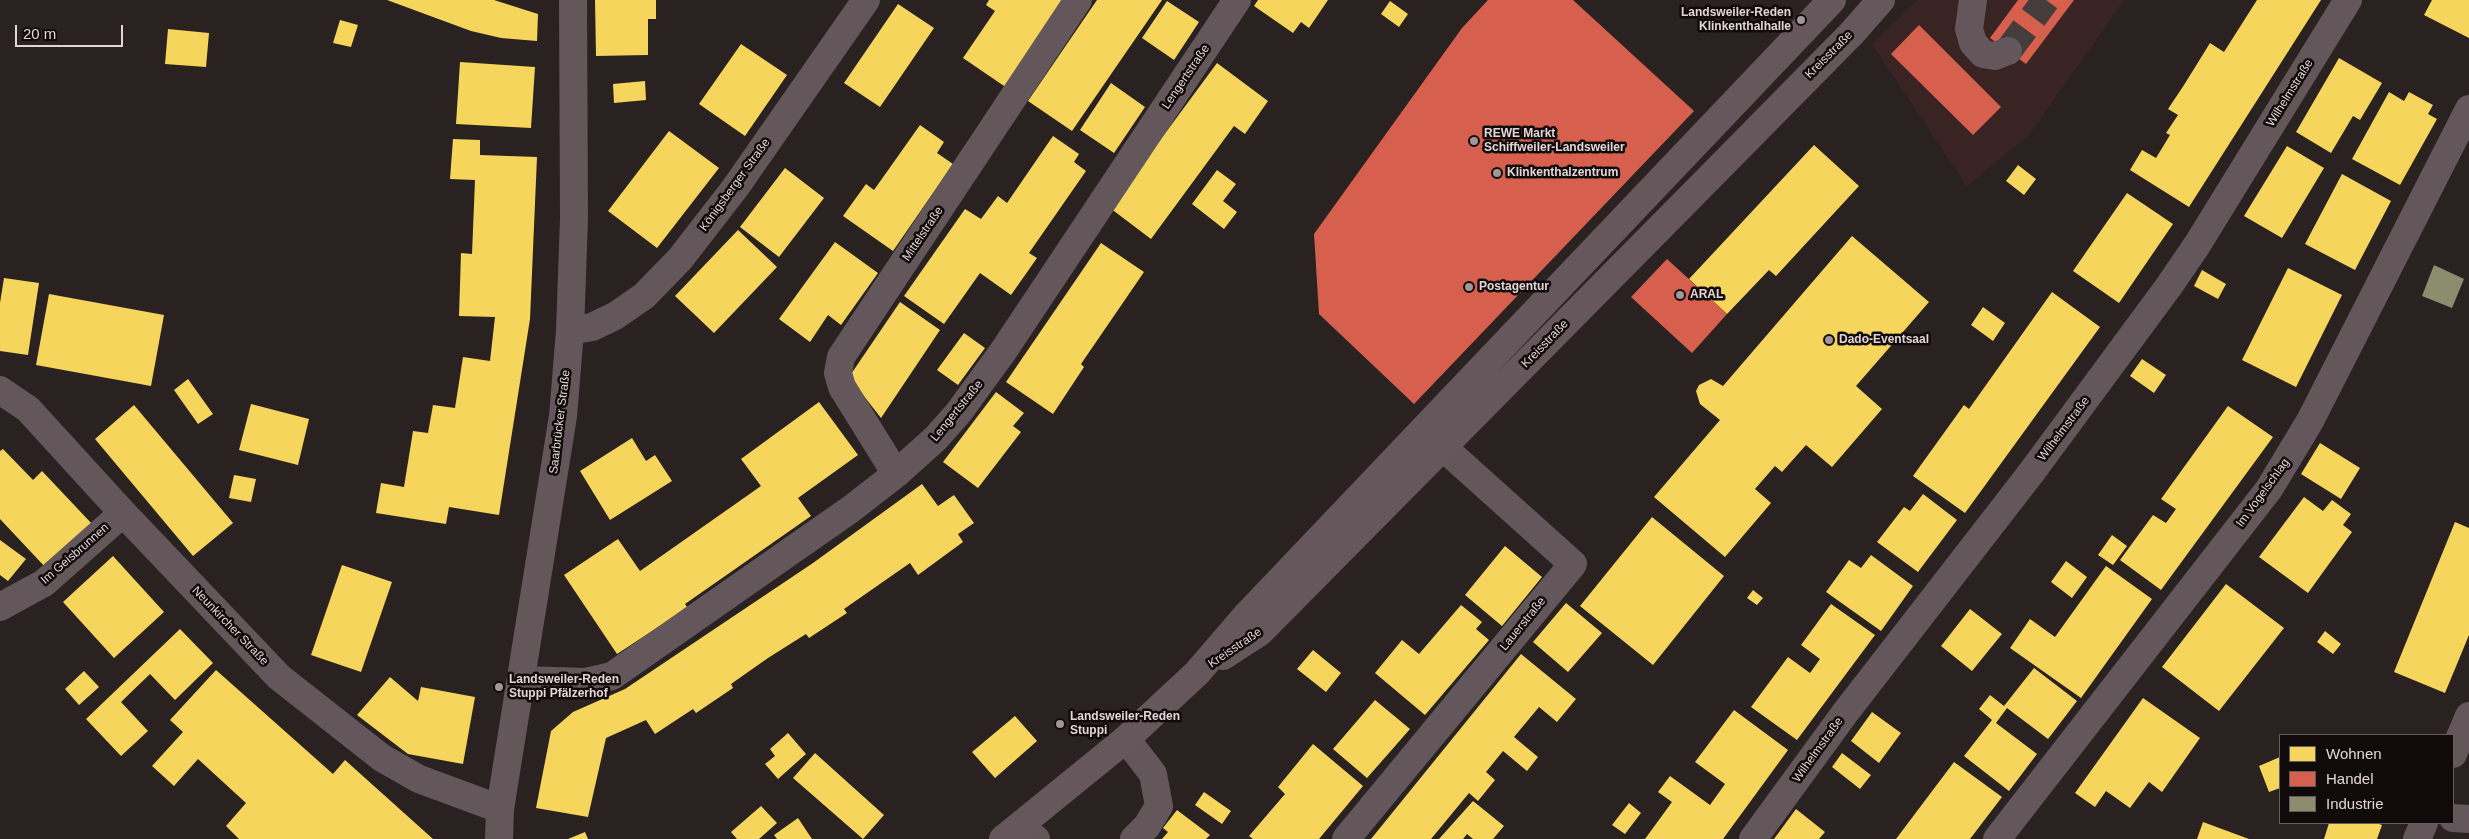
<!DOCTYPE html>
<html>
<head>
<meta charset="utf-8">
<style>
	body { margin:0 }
	#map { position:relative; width:2469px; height:839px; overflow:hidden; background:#2a2221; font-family:Arial,sans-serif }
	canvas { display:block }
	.legend { position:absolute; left:2279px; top:734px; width:175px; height:90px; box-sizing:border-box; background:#110a0a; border:1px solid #645c5b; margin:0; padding:6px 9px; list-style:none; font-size:15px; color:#e1d6d5 }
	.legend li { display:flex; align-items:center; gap:10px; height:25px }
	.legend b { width:25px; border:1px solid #645c5b }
	.scale { position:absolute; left:15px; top:25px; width:108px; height:22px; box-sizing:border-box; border:2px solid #e1d6d5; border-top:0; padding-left:6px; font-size:15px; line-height:18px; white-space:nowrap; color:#e1d6d5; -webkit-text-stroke:4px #110a0a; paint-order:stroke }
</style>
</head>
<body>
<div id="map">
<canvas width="2469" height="839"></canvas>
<ul class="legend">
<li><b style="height:14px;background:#f6d55c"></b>Wohnen</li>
<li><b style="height:14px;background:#d6604d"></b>Handel</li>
<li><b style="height:14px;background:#8c8c6e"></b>Industrie</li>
</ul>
<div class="scale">20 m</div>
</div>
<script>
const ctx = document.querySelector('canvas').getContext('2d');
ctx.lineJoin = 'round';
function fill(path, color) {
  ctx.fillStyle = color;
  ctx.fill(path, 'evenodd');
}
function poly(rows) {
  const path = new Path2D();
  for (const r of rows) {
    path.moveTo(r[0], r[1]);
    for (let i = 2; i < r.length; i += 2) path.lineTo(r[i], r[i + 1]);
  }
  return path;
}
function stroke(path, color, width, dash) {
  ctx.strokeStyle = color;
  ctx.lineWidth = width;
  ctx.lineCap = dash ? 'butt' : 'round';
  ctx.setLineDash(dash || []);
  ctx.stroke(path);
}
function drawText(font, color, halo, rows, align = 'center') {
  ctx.font = font + ' Arial,sans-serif';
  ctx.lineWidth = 5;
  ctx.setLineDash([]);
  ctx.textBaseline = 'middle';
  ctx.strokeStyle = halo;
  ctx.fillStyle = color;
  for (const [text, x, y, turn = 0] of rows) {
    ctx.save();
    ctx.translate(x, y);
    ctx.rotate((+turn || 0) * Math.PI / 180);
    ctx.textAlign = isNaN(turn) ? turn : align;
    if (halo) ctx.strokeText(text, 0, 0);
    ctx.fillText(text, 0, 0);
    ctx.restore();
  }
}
const built = poly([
	[1918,0,2124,0,2029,135,1967,186,1872,44]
]);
const homes = poly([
	[387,0,494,0,538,14,537,41,501,38,471,31],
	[595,0,656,0,656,19,648,19,648,55,596,56],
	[989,0,1066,0,1007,88,963,58,995,11,986,5],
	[1097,0,1162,0,1072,131,1028,101],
	[1258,0,1328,0,1309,28,1301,22,1293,33,1254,6],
	[2257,0,2321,0,2189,207,2130,170,2142,150,2156,158,2170,135,2166,133,2178,115,2168,109,2184,85,2210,43,2224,52],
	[2432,0,2469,0,2469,38,2424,15],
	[1167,1,1199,22,1174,60,1142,38],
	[1390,1,1408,14,1399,27,1381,14],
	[898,4,934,28,880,107,844,83],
	[340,20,358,25,351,47,333,43],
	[168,29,209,33,206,67,165,64],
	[741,44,787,75,745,136,699,104],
	[2339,58,2382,83,2360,120,2353,116,2331,153,2296,132],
	[460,62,535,67,531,128,456,124],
	[1217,63,1268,101,1245,134,1234,126,1151,239,1110,208],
	[645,81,646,100,614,103,613,84],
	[1111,83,1145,107,1114,153,1080,130],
	[2389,92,2404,101,2409,92,2433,105,2428,114,2437,119,2400,185,2352,159],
	[920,125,944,142,937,153,953,164,893,251,843,216,866,184,874,190],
	[669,131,719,168,657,248,608,211],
	[1053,136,1079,154,1074,162,1086,171,1029,253,1037,258,1011,295,980,273,944,324,904,296,965,209,981,219,998,196,1007,203],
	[453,139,480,140,480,155,537,157,530,319,499,515,449,507,446,524,376,513,381,483,404,487,413,431,428,433,433,405,455,408,463,357,490,361,495,317,459,316,461,253,472,254,475,180,450,179],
	[1814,145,1859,186,1776,276,1769,270,1727,314,1689,279],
	[2287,146,2324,168,2282,238,2244,216],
	[2018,165,2036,179,2024,195,2006,181],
	[785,168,824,198,779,257,740,227],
	[1217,170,1236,184,1223,201,1237,212,1224,229,1192,204],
	[2342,174,2391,201,2355,270,2305,244],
	[2127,193,2173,224,2119,303,2073,271],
	[738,230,777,267,714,333,675,296],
	[1852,236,1929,302,1856,386,1882,409,1832,467,1806,445,1782,472,1775,466,1755,489,1771,503,1725,557,1654,497,1720,420,1700,404,1696,391,1699,385,1711,379,1723,386],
	[835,242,878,273,841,325,828,315,810,342,779,319],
	[1101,243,1144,272,1081,364,1084,367,1053,414,1006,382],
	[2288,268,2342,295,2296,387,2242,360],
	[2202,270,2226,284,2218,299,2194,286],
	[4,278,39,283,28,355,0,351,0,303],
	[2052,292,2100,327,1965,513,1913,476,1964,405,1969,409],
	[49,294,164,315,151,386,36,365],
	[900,302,940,330,881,418,849,377],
	[1983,307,2005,323,1993,341,1971,325],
	[964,333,985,348,958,385,937,370],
	[2142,359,2166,375,2154,393,2130,376],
	[188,379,213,414,198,424,174,390],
	[996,392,1024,413,1013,426,1021,432,978,488,943,462],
	[819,402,858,455,798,498,811,516,685,604,687,607,672,618,617,654,564,575,618,539,640,571,761,486,741,459],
	[251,404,309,419,298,465,239,450],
	[134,405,233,523,193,556,95,439],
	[2228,406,2273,437,2161,590,2120,560,2153,515,2166,523,2176,509,2161,499],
	[632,438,646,461,655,455,672,481,610,520,580,471],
	[2320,443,2360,468,2341,499,2301,474],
	[3,449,33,480,42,471,93,525,47,569,0,519,0,451],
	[234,475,256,479,251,502,229,498],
	[922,484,938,506,954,495,974,523,958,534,963,542,918,575,910,563,844,609,847,613,809,638,806,634,768,658,731,684,733,688,696,713,693,709,655,734,646,720,606,738,588,817,536,808,551,731,573,712,625,689,813,563],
	[1923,494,1957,520,1918,572,1877,542,1904,507,1910,511],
	[2304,497,2323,511,2332,500,2351,514,2343,525,2352,532,2308,593,2259,557],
	[1652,517,1724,576,1653,665,1580,606],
	[2455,522,2469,528,2469,635,2445,693,2394,672],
	[2112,535,2127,546,2113,565,2098,555],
	[0,540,26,559,8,581,0,575],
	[1505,546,1542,577,1502,626,1465,595],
	[1871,555,1913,586,1881,631,1826,592,1849,560,1861,568],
	[113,556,164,612,114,658,63,602],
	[2066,561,2087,577,2072,598,2051,582],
	[342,565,392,582,361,672,311,655],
	[2106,566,2152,599,2081,698,2010,648,2030,619,2055,637],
	[2226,584,2284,628,2219,711,2162,667],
	[1753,590,1763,598,1757,605,1747,598],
	[1566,603,1602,633,1568,672,1533,642],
	[1831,604,1875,635,1797,740,1751,707,1788,657,1810,673,1820,659,1801,645],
	[1461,605,1482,622,1476,629,1489,640,1425,715,1375,673,1402,640,1419,654],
	[1970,609,2002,634,1972,671,1941,646],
	[180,629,213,663,175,700,150,674,121,702,148,731,121,756,86,719],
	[2325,631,2341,644,2333,654,2317,642],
	[1313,650,1341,673,1326,692,1297,669],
	[1521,654,1576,699,1557,722,1539,707,1514,737,1538,757,1527,771,1503,751,1486,772,1495,780,1478,801,1469,793,1431,839,1371,839],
	[2034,668,2077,701,2048,739,2007,708,1996,723,2037,754,2009,791,1964,756,1992,720,1979,709,1990,695,2004,706],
	[216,670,333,774,345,760,433,839,239,839,226,826,246,803,198,759,174,786,152,766,183,732,170,720],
	[84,671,99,687,79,705,65,689],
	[390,677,418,701,421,687,475,697,463,764,408,754,357,715],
	[2143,698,2200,738,2162,792,2149,782,2130,808,2106,791,2095,807,2075,793],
	[1375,700,1410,729,1367,778,1333,749],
	[1734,710,1788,750,1723,839,1645,839,1672,802,1658,792,1670,776,1710,805,1725,784,1695,762],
	[1872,712,1901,733,1879,763,1851,741],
	[1015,716,1037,741,995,778,972,752],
	[788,733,806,754,778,779,765,764,775,756,770,749],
	[1313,744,1363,786,1319,839,1253,839,1249,836,1285,794,1278,787],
	[815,753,884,815,863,839,793,778],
	[1842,753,1871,775,1860,789,1832,767],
	[2280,757,2280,788,2269,792,2259,766],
	[1954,762,2002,797,1970,839,1896,839],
	[1204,792,1231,811,1222,824,1195,805],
	[1473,801,1504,826,1493,839,1473,839,1467,834,1463,839,1439,839],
	[1629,803,1641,813,1625,834,1612,825],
	[761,806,777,823,759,839,737,839,731,832],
	[1796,809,1825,832,1819,839,1774,839],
	[1177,810,1210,835,1206,839,1162,839,1168,832,1163,828],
	[798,818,812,839,777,839,774,835],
	[2203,822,2249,839,2197,839],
	[2329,823,2376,823,2382,825,2377,839,2324,839],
	[585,832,588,839,568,839]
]);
const shops = poly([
	[1488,0,1573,0,1694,111,1414,404,1319,314,1314,234,1462,28],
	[2018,0,2074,0,2026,64,1990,38],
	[1919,25,2001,107,1973,135,1891,54],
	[1667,259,1727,314,1692,353,1631,297]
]);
const industry = poly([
	[2434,265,2464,279,2452,308,2422,296]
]);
const minorTunnel = poly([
	[2008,51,2046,0]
]);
const minor = poly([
	[1973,0,1969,29,1973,43,1983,54,1995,56,2008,51],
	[570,331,592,327,615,316,644,296,680,259,735,188,866,0],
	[0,390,28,409,123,513,279,677,382,758,419,779,500,809],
	[896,474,842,387,838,373,841,357,1078,0],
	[0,607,44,583,123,513],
	[521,680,586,682,612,676,851,509,896,474,936,438,959,412,1004,350,1237,0],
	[1126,739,1153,774,1159,806,1147,826,1134,839],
	[2453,754,2469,716],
	[2453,818,2469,819],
	[1020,826,1036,839],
	[499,839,500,809,563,416,570,331,574,218,573,0],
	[1346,839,1573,564,1426,432],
	[1753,839,1845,713,2031,473,2169,286,2197,245,2348,0],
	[1997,839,2269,489,2310,421,2469,109],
	[2417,839,2424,823]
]);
const major = poly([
	[1223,656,1260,632,1718,169,1852,33,1881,0],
	[1003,839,1126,739,1197,673,1246,616,1832,0]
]);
const markers = [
	[1801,20,5,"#a19796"],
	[1474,141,5,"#a19796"],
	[1497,173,5,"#a19796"],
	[1469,287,5,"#a19796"],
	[1680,295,5,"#a19796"],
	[1829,340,5,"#a19796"],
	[499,687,5,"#a19796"],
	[1060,724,5,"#a19796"]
];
const poiNames = [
	["Landsweiler-Reden",1791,13,"right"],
	["Klinkenthalhalle",1791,27,"right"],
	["REWE Markt",1484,134],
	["Schiffweiler-Landsweiler",1484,148],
	["Klinkenthalzentrum",1507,173],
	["Postagentur",1479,287],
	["ARAL",1690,295],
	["Dado-Eventsaal",1839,340],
	["Landsweiler-Reden",509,680],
	["Stuppi Pfälzerhof",509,694],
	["Landsweiler-Reden",1070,717],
	["Stuppi",1070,731]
];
const streetNames = [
	["Kreisstraße",1829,55,-45],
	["Lengertstraße",1186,77,-56],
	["Wilhelmstraße",2290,93,-58],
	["Königsberger Straße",735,185,-54],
	["Mittelstraße",923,234,-56],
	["Kreisstraße",1545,344,-46],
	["Lengertstraße",957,411,-51],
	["Saarbrücker Straße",560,422,-83],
	["Wilhelmstraße",2064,429,-53],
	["Im Vogelschlag",2263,493,-54],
	["Im Geisbrunnen",75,554,-41],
	["Lauerstraße",1523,624,-51],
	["Neunkircher Straße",230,626,46],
	["Kreisstraße",1235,648,-34],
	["Wilhelmstraße",1818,750,-54]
];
fill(built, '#392423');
fill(homes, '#f6d55c');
fill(shops, '#d6604d');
fill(industry, '#8c8c6e');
stroke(minorTunnel, '#453d3c', 28, [28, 14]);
stroke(minor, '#64575b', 28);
stroke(major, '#66575c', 28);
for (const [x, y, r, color] of markers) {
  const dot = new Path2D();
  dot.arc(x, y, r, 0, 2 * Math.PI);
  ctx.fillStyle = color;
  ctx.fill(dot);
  stroke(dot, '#110a0a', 2);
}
drawText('bold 12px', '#e1d6d5', '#110a0a', poiNames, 'left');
drawText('12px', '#e1d6d5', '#110a0a', streetNames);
</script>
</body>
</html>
